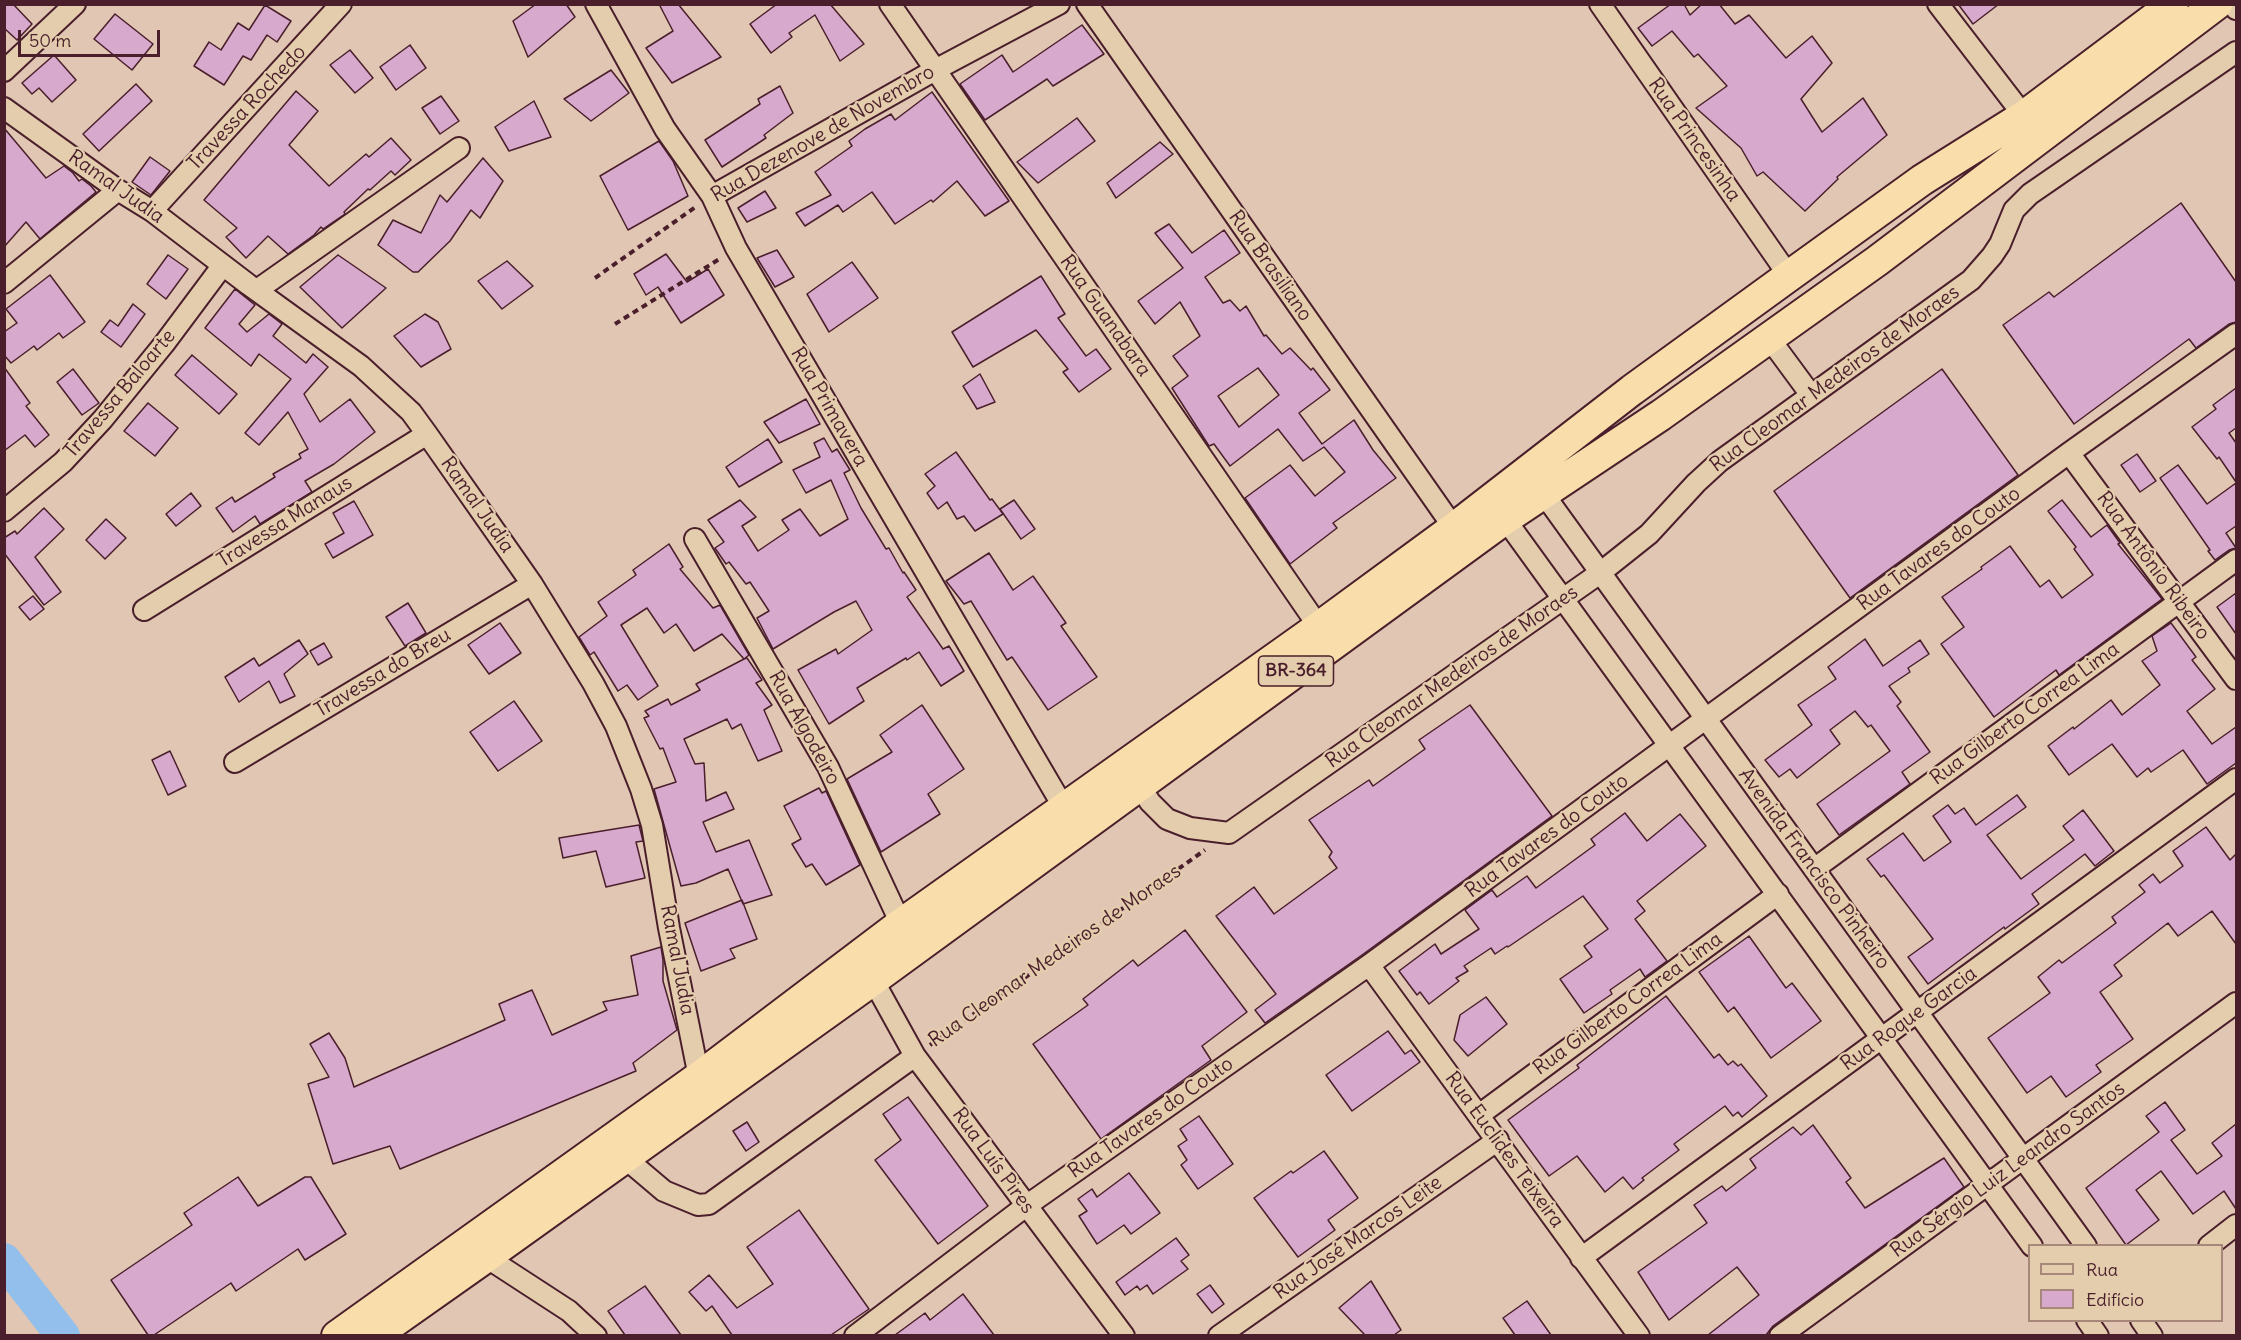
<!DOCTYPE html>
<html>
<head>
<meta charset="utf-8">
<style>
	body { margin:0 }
	#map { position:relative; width:2241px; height:1340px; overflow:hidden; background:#e1c6b3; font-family:Delius,sans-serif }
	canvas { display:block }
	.frame { position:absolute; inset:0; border:6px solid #4a1f2b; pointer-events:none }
	.legend { position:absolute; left:2028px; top:1244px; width:195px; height:78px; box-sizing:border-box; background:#e4cdad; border:2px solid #a68779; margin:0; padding:8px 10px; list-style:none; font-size:18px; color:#4a1f2b }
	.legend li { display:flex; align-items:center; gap:12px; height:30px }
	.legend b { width:30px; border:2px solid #a68779 }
	.scale { position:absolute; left:18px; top:30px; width:142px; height:27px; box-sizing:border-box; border:3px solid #4a1f2b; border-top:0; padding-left:8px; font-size:18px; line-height:21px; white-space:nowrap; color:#4a1f2b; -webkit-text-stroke:4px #e4cdad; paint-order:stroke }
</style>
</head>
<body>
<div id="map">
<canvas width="2241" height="1340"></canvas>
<div class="frame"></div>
<ul class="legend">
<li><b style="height:8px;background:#e4cdad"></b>Rua</li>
<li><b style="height:16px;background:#d7aacd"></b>Edifício</li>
</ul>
<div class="scale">50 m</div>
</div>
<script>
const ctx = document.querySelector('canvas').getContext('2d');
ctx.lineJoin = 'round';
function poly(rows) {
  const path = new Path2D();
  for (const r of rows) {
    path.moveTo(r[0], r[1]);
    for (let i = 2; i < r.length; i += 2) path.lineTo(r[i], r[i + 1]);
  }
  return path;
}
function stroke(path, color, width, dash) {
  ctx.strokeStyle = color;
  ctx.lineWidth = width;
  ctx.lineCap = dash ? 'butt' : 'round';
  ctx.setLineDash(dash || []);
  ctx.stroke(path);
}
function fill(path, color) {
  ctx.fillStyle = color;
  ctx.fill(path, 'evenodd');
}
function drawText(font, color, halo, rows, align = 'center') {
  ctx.font = font + ' Delius,sans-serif';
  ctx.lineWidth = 4.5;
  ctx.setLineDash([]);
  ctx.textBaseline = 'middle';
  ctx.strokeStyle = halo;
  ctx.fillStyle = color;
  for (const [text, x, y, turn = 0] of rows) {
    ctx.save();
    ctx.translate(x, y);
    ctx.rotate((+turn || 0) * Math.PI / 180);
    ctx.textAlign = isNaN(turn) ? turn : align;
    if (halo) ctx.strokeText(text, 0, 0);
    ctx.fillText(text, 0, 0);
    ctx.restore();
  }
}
const river = poly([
	[4,1260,63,1336]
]);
const building = poly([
	[4,4,13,4,32,24,17,40,4,28,4,4],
	[536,4,566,4,575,17,528,57,513,21,536,4],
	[659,4,678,4,721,57,672,83,646,48,673,31,659,4],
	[777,4,830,4,864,44,840,61,815,15,789,33,792,37,771,53,750,24,777,4],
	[1671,4,1684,4,1690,15,1702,4,1719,4,1735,24,1749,15,1786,58,1812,36,1832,63,1801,99,1822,132,1863,98,1887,135,1837,177,1838,179,1805,211,1763,172,1757,176,1741,148,1696,108,1727,86,1698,54,1694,57,1672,31,1652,46,1638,28,1671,4],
	[1958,4,1999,4,1973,24,1958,4],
	[265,5,291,21,277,42,267,35,251,60,243,56,224,85,194,66,209,42,221,50,238,23,249,30,265,5],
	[115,14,153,44,132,70,94,39,115,14],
	[1082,25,1104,54,1053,86,1047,79,985,120,960,84,1002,55,1013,72,1082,25],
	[410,45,426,68,396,90,380,67,410,45],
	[350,50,373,78,355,93,330,65,350,50],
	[54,55,76,80,52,102,39,88,32,94,22,83,54,55],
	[611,70,629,93,591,121,564,99,611,70],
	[136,84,152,101,99,151,83,134,136,84],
	[780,86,793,113,764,135,766,138,722,167,705,140,760,104,758,99,780,86],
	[296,91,318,111,289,145,329,186,366,154,369,157,391,138,411,160,395,175,391,171,370,190,368,189,344,212,345,214,323,229,321,227,314,235,288,254,268,236,246,258,226,237,237,228,204,200,296,91],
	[932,92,1009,201,985,216,957,181,933,202,931,200,895,224,872,192,843,212,838,205,805,226,796,213,831,195,815,172,852,146,849,141,865,129,891,114,895,120,932,92],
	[441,96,459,121,440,134,422,108,441,96],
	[534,101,551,137,509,151,495,127,534,101],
	[1077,118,1095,141,1038,183,1017,162,1077,118],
	[4,128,46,178,64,166,73,173,79,181,82,179,91,186,96,192,40,239,26,222,4,247,4,128],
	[659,141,673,161,688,196,628,230,600,176,659,141],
	[1160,142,1173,154,1116,198,1107,183,1160,142],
	[150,157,170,171,151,195,132,182,150,157],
	[483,158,503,181,480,218,471,210,450,241,418,272,413,272,378,245,393,220,421,233,440,195,447,202,483,158],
	[765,191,776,208,747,222,738,208,765,191],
	[2181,203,2236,282,2236,322,2229,324,2196,348,2189,339,2074,424,2003,325,2049,292,2054,297,2181,203],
	[1169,224,1192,253,1224,230,1240,253,1205,277,1223,303,1230,300,1240,311,1246,306,1264,336,1266,335,1282,354,1290,348,1311,370,1313,368,1330,390,1299,413,1322,444,1354,420,1373,450,1396,478,1333,523,1337,528,1290,564,1245,498,1290,465,1315,496,1345,472,1324,447,1303,461,1278,429,1230,466,1214,444,1209,446,1172,388,1188,376,1173,356,1200,336,1180,302,1155,324,1138,301,1183,268,1155,233,1169,224],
	[1258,368,1279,395,1239,427,1218,396,1258,368],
	[777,250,794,277,775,287,757,258,777,250],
	[666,254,687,282,708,269,724,295,681,323,658,287,646,295,634,274,666,254],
	[168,255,188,269,166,299,147,284,168,255],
	[338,255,386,288,342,328,300,287,338,255],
	[507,261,533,286,502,309,478,281,507,261],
	[852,262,878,298,829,332,807,294,852,262],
	[50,275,85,322,63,338,59,333,37,350,34,346,11,363,4,355,4,332,17,323,6,309,50,275],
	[1041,276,1065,314,1058,318,1086,356,1096,349,1111,369,1079,392,1063,372,1068,369,1036,330,973,367,952,332,1041,276],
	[235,289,255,305,239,324,247,332,269,314,282,324,273,336,306,363,313,354,328,367,304,394,320,422,350,399,375,432,334,464,305,481,312,492,260,524,255,516,233,532,216,508,232,497,235,502,275,477,273,474,301,458,299,454,308,449,288,412,259,445,245,433,291,379,259,354,251,366,205,328,235,289],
	[133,304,145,314,121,347,101,332,110,320,118,326,133,304],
	[425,314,438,322,451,349,421,367,394,336,425,314],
	[192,355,237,394,219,414,175,375,192,355],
	[4,367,30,403,26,406,49,435,35,447,25,435,4,451,4,367],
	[73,369,99,403,82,415,57,382,73,369],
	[1942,369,2018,475,1850,598,1774,491,1942,369],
	[980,374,995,402,977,409,963,386,980,374],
	[2236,388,2236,428,2229,433,2236,443,2236,482,2219,457,2217,459,2192,427,2216,409,2213,405,2236,388],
	[806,399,820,424,779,443,764,422,806,399],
	[148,403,178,428,155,456,124,431,148,403],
	[824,438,832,452,837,449,850,470,844,473,861,508,886,549,889,548,903,573,904,572,916,590,907,597,943,649,949,646,964,671,941,686,919,652,907,660,906,658,857,688,864,701,829,724,798,670,836,649,838,654,872,630,856,601,834,612,773,649,757,618,769,611,750,582,746,584,729,562,726,564,715,548,724,542,708,520,740,500,756,517,742,526,758,551,789,530,782,520,800,509,820,536,848,519,831,480,806,493,793,470,820,457,814,443,824,438],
	[768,439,782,462,739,487,726,467,768,439],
	[956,452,990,500,992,499,1003,514,975,531,964,516,957,519,947,502,938,509,927,493,935,486,925,474,956,452],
	[2137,454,2156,481,2140,492,2121,465,2137,454],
	[2178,465,2207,504,2236,483,2236,526,2226,533,2236,548,2229,550,2215,560,2208,551,2210,550,2160,478,2178,465],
	[191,493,201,506,176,526,166,514,191,493],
	[1014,500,1035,529,1021,539,1000,509,1014,500],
	[2062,500,2091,537,2107,525,2120,543,2118,544,2162,599,2059,675,2056,670,1994,717,1941,644,1964,627,1942,597,1982,569,1981,567,2010,546,2040,587,2049,580,2062,598,2093,575,2074,549,2076,547,2048,511,2062,500],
	[354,501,373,535,333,558,325,544,344,533,333,513,354,501],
	[44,508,64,529,35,557,61,592,44,605,4,553,4,538,15,531,17,534,44,508],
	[106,519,126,538,105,559,86,540,106,519],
	[669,544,683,567,680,569,713,608,720,605,749,655,744,659,747,658,762,680,756,683,772,705,764,710,782,751,758,761,741,724,732,729,727,719,684,739,695,764,704,763,706,801,726,792,734,809,703,822,716,852,749,840,772,895,743,904,728,869,696,883,681,886,654,789,676,782,663,748,660,749,644,718,649,716,645,711,668,699,671,705,700,690,696,684,744,659,722,634,694,651,676,624,664,633,647,608,621,625,658,686,638,700,627,685,618,691,594,652,590,655,579,637,607,616,598,602,636,575,633,570,669,544],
	[989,553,1013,590,1033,576,1066,623,1061,626,1097,677,1048,710,1012,657,1007,660,971,601,964,604,946,581,989,553],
	[2236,593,2236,634,2217,607,2236,593],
	[33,596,44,609,30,620,19,607,33,596],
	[408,603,426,633,405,646,386,617,408,603],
	[500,623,521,653,489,674,468,645,500,623],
	[2171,623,2196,657,2192,660,2215,689,2187,711,2212,744,2236,727,2236,763,2207,784,2183,750,2151,772,2148,768,2137,777,2112,744,2069,775,2048,746,2073,727,2074,729,2111,700,2122,715,2160,685,2142,661,2157,651,2152,636,2171,623],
	[1865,639,1883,666,1920,640,1929,654,1908,668,1910,672,1889,686,1901,702,1897,706,1930,752,1902,772,1910,784,1839,835,1817,804,1890,751,1871,725,1868,727,1855,711,1830,730,1840,744,1797,778,1790,769,1779,777,1765,760,1812,725,1798,705,1836,679,1828,667,1865,639],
	[299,640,308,654,284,674,295,696,280,703,269,681,239,702,225,677,254,658,259,666,299,640],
	[324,643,332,657,318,665,310,651,324,643],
	[514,701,542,741,498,771,470,732,514,701],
	[922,705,964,769,928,794,940,814,881,852,847,779,892,752,880,735,922,705],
	[1470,705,1552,816,1362,955,1265,1023,1255,1010,1276,994,1216,916,1254,887,1274,914,1337,868,1329,857,1332,852,1309,820,1369,780,1373,786,1425,749,1419,740,1470,705],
	[170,751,186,786,168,795,152,760,170,751],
	[819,788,822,793,826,791,860,865,826,885,812,864,806,867,792,844,801,839,784,806,819,788],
	[2017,795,2026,807,1987,835,2021,879,2074,840,2063,826,2083,810,2114,851,2095,866,2085,854,2032,894,2039,904,2005,929,2004,927,1928,984,1908,957,1933,939,1884,875,1881,877,1867,859,1903,833,1924,861,1951,842,1933,816,1948,805,1955,814,1964,808,1976,825,2017,795],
	[1625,813,1647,841,1680,814,1706,846,1637,901,1645,911,1635,919,1667,961,1645,977,1640,969,1610,990,1612,994,1584,1013,1560,979,1592,957,1584,946,1608,929,1583,896,1508,947,1507,946,1495,954,1491,948,1464,966,1468,971,1456,978,1459,981,1429,1004,1420,992,1417,995,1399,971,1435,944,1441,954,1479,929,1465,910,1492,890,1497,897,1527,876,1536,888,1595,845,1591,839,1625,813],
	[639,825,643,841,636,842,645,878,606,887,596,851,563,858,559,838,639,825],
	[2206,827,2230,860,2236,854,2236,944,2212,911,2178,936,2168,923,2114,965,2122,976,2100,992,2133,1039,2096,1065,2101,1072,2066,1097,2051,1076,2027,1093,1988,1038,2050,993,2038,977,2059,960,2062,963,2116,923,2112,917,2145,892,2139,885,2153,874,2160,883,2183,866,2173,851,2206,827],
	[742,900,757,939,730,949,735,958,701,971,685,923,742,900],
	[1185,930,1247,1012,1202,1046,1211,1060,1101,1139,1033,1044,1088,1005,1083,999,1133,960,1138,966,1185,930],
	[1749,936,1786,988,1792,983,1821,1021,1771,1058,1734,1007,1728,1012,1699,972,1749,936],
	[661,947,663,960,663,981,677,1030,633,1063,636,1071,400,1169,390,1146,333,1164,308,1084,329,1077,310,1044,329,1033,345,1058,354,1087,505,1020,499,1004,532,990,552,1035,607,1010,603,1002,638,995,631,956,661,947],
	[1666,996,1714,1058,1719,1054,1728,1065,1733,1061,1738,1066,1741,1064,1767,1096,1742,1117,1738,1112,1733,1116,1725,1106,1674,1144,1679,1150,1642,1178,1644,1180,1633,1189,1623,1177,1605,1192,1577,1156,1549,1176,1508,1120,1579,1068,1577,1065,1666,996],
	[1486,997,1507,1024,1468,1056,1454,1040,1460,1015,1486,997],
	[1388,1031,1405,1054,1411,1050,1420,1062,1352,1111,1326,1075,1388,1031],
	[908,1097,988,1206,938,1244,875,1160,901,1140,883,1114,908,1097],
	[2165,1102,2185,1130,2171,1140,2197,1174,2222,1156,2212,1143,2236,1124,2236,1209,2224,1191,2193,1214,2161,1171,2136,1190,2159,1220,2126,1245,2086,1188,2159,1132,2146,1116,2165,1102],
	[1199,1116,1233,1164,1198,1189,1181,1165,1187,1160,1178,1146,1187,1140,1180,1129,1199,1116],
	[747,1122,759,1142,746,1151,733,1131,747,1122],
	[1813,1125,1851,1178,1846,1182,1865,1208,1944,1158,1964,1187,1773,1326,1766,1335,1708,1335,1759,1295,1737,1267,1669,1320,1638,1272,1707,1223,1694,1205,1722,1186,1726,1191,1756,1168,1750,1159,1793,1127,1801,1135,1813,1125],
	[1324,1151,1358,1198,1328,1220,1335,1230,1298,1257,1254,1198,1291,1171,1293,1173,1324,1151],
	[1129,1173,1160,1213,1131,1234,1124,1225,1097,1244,1079,1216,1087,1211,1078,1199,1092,1189,1097,1197,1129,1173],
	[238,1177,258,1206,305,1177,311,1177,346,1234,305,1260,298,1249,236,1291,231,1283,154,1335,148,1335,111,1280,192,1225,184,1213,238,1177],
	[799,1210,869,1309,831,1335,732,1335,712,1306,706,1311,689,1292,709,1275,737,1308,773,1284,747,1247,799,1210],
	[1176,1238,1189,1255,1181,1261,1188,1269,1153,1294,1147,1285,1140,1290,1137,1286,1125,1295,1116,1282,1176,1238],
	[1371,1281,1401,1330,1394,1335,1365,1335,1339,1308,1371,1281],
	[1210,1285,1224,1304,1212,1313,1197,1294,1210,1285],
	[645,1286,681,1335,625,1335,608,1311,645,1286],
	[963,1294,994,1335,895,1335,925,1313,930,1320,963,1294],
	[1527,1301,1551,1335,1515,1335,1503,1318,1527,1301]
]);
const path = poly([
	[595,278,697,206],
	[615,324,721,258],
	[930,1045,1205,850]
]);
const minor = poly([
	[596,4,665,129,712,196,736,248,1064,808],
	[890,4,1319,627],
	[1087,4,1454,528],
	[1600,4,1789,276],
	[1938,4,2024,116],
	[2233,4,2236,9],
	[4,71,75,4],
	[4,108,118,190,152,211,249,285,361,366,411,412,427,434,532,584,593,683,616,726,641,789,652,825,669,928,699,1077],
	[712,196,935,70,1059,4],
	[152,211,341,4],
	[4,283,118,190],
	[257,290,459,148],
	[1769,338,1811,395],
	[2069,453,2236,679],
	[1543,493,2086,1246],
	[4,511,63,462,103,419,164,344,223,265],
	[1505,519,2032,1246],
	[695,539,828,767,901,924],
	[144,610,427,434],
	[235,762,532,584],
	[1139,785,1150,802,1167,819,1190,828,1229,833,1600,573,1649,534,1696,483,1720,461,1971,280,1992,256,2000,244,2014,210,2030,194,2236,52],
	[1814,869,2236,560],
	[1369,965,1639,1336],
	[873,980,915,1056,1124,1336],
	[1479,1115,1778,894],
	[625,1158,664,1191,698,1205,709,1204,915,1056],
	[2209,1246,2236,1225],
	[486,1257,569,1311,596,1336],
	[1581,1258,2236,779],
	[2087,1320,2098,1336],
	[2141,1320,2152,1336],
	[855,1336,1026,1206,1369,965,2069,453,2236,334],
	[1219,1336,1498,1140],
	[1780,1336,2236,1003]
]);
const highway = poly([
	[337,1336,699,1077,901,924,1319,627,1454,528,1632,390,1789,276,1922,180,2024,116,2173,4],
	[374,1336,486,1257,873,980,1505,519,1661,415,1877,261,2217,4]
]);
const shields = [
	[1296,671,75]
];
const shieldNames = [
	["BR-364",1296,671]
];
const streetNames = [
	["Travessa Rochedo",247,108,-47],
	["Rua Dezenove de Novembro",823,134,-30],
	["Rua Princesinha",1694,140,55],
	["Ramal Judia",116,187,35],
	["Rua Brasiliano",1270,266,55],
	["Rua Guanabara",1105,316,55],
	["Rua Cleomar Medeiros de Moraes",1835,379,-36],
	["Travessa Baloarte",120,394,-50],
	["Rua Primavera",829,407,60],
	["Ramal Judia",477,505,55],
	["Travessa Manaus",285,522,-32],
	["Rua Tavares do Couto",1939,549,-36],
	["Rua Antônio Ribeiro",2153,566,54],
	["Travessa do Breu",383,673,-31],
	["Rua Cleomar Medeiros de Moraes",1452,677,-35],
	["Rua Gilberto Correa Lima",2025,714,-36],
	["Rua Algodeiro",804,728,61],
	["Rua Tavares do Couto",1547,836,-36],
	["Avenida Francisco Pinheiro",1814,869,54],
	["Rua Cleomar Medeiros de Moraes",1055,956,-35],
	["Ramal Judia",677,960,79],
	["Rua Gilberto Correa Lima",1628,1004,-36],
	["Rua Roque Garcia",1909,1019,-36],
	["Rua Tavares do Couto",1151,1118,-35],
	["Rua Euclides Teixeira",1504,1150,54],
	["Rua Luís Pires",993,1161,54],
	["Rua Sérgio Luiz Leandro Santos",2008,1170,-36],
	["Rua José Marcos Leite",1358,1238,-35]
];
stroke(river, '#92bfec', 34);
fill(building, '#d7aacd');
stroke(building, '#4a1f2b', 1.5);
stroke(minor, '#4a1f2b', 24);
stroke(highway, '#4a1f2b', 34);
stroke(path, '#4a1f2b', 4, [6, 4.5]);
stroke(minor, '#e4cdad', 20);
stroke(highway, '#f9deab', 30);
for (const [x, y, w] of shields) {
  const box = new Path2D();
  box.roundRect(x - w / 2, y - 15, w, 30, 4.5);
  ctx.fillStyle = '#e4cdad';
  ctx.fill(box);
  stroke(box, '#4a1f2b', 1.5);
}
drawText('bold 18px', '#4a1f2b', null, shieldNames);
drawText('20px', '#4a1f2b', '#e4cdad', streetNames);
</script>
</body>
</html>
